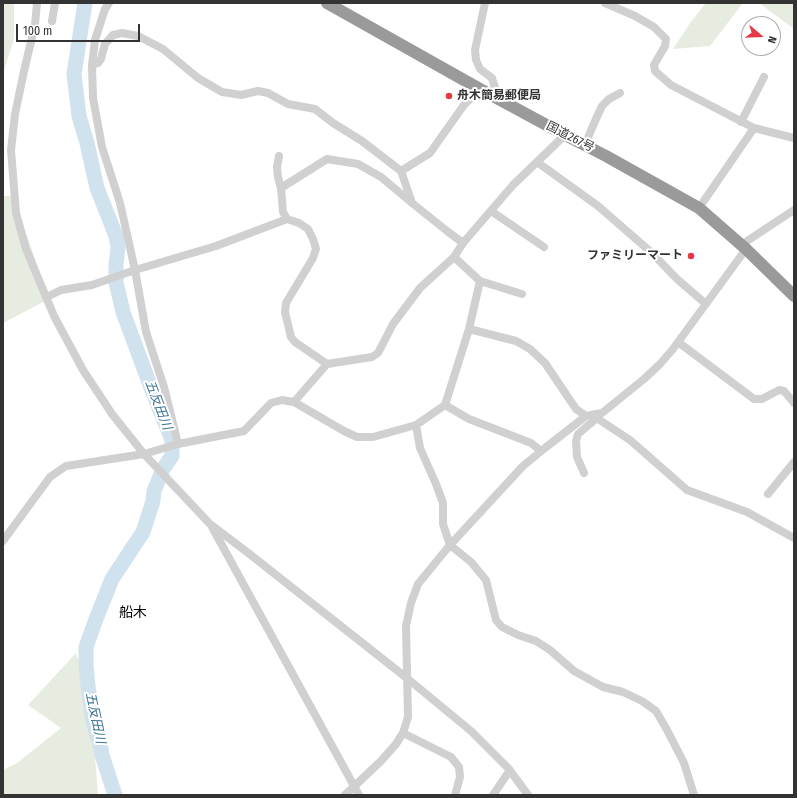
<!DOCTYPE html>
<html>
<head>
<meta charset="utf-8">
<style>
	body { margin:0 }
	#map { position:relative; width:797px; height:798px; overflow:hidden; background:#fff; font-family:"Fira Sans Condensed",sans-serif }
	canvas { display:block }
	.frame { position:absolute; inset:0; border:4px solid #333; pointer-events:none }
	.north { position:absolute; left:741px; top:16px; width:40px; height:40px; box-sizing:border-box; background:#fff; border:1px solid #adadad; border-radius:50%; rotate:109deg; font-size:11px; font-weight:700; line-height:16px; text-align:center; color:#333 }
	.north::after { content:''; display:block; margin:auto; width:14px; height:18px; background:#e63946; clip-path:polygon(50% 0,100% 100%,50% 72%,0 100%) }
	.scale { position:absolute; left:16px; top:24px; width:124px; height:18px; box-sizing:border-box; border:2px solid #333; border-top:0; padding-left:5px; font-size:12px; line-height:14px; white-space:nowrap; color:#333; -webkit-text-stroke:3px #fff; paint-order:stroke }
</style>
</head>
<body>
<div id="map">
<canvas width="797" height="798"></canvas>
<div class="frame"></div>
<div class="north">N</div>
<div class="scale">100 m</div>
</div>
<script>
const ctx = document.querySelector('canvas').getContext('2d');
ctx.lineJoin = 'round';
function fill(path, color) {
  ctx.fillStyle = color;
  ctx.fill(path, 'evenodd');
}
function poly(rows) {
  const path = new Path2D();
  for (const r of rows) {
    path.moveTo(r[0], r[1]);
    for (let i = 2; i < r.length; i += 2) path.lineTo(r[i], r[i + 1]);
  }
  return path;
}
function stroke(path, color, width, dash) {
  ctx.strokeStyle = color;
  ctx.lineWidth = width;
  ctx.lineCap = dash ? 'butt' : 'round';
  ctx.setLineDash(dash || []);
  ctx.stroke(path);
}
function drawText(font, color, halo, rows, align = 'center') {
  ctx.font = font + ' "Fira Sans Condensed","Noto Sans JP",sans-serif';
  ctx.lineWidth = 4;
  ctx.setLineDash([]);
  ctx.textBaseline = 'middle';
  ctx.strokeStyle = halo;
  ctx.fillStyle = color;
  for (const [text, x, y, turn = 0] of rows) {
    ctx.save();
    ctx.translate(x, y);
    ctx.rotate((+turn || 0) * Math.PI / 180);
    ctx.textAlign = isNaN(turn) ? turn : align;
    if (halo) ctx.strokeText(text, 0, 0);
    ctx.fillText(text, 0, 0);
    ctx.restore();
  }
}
const green = poly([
	[3,3,14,3,14,39,3,73],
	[706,3,743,3,710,46,673,49,690,23],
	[759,3,794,3,794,29],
	[3,196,13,196,49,299,3,323],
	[76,653,90,696,98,795,3,795,3,770,17,763,61,728,28,705]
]);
const river = poly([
	[85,3,74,74,79,116,87,143,97,188,116,236,118,247,116,265,116,282,123,312,150,385,172,440,172,456,163,469,154,491,153,501,143,532,112,579,96,619,86,647,86,665,88,686,93,721,101,748,102,755,115,795]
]);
const minor = poly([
	[37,3,35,25,24,71,15,114,11,150,16,213,26,249,54,316,83,370,112,414,144,454,210,524,247,552,408,679,471,731,508,768,528,795],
	[109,3,105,9,95,40,92,65,93,98,102,147,120,203,135,270,146,332,164,387,178,444],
	[485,3,475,50,476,60,480,69,492,78,495,88,492,95],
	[605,3,635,16,654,27,666,39,665,46,654,65,655,71,671,85,754,128,794,138],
	[52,21,55,3],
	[92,65,98,63,101,59,105,44,113,35,122,33,138,36,163,49,198,78,222,92,241,95,258,91,268,93,288,104,315,109,333,123,362,141,401,171,430,153,464,105,480,89],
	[741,122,764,77],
	[585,145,595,121,602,106,609,99,620,93],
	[537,162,598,206,652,253,677,279,706,304],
	[401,171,412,203,447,231,463,243],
	[281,188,327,159,358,164,381,177,412,203],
	[699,208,754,128],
	[491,211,544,247],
	[287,219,299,223,308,229,313,239,316,249,313,258,286,303,285,312,291,337,295,342,327,364],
	[741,245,794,210],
	[480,281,522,294],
	[47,297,61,290,92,285,135,270,216,246,287,219,283,212,281,188,278,177,277,167,279,156],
	[469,329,516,341,530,349,545,363,576,409,586,416],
	[678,342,754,399,762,399,779,390,784,391,794,403],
	[294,402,327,364,372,357,378,353,393,324,420,288,454,257],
	[445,405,469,419,531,443,541,451],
	[592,415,630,440,687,490,747,512,794,538],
	[416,425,420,448,436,484,443,503,443,524,450,545,471,562,486,580,496,620,502,627,518,635,536,641,550,650,574,671,603,687,623,692,642,701,656,711,667,730,684,763,694,795],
	[584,473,577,457,576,441,578,434,597,418],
	[768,494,794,462],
	[212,527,359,795],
	[3,541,50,477,66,466,144,454,178,444,244,431,271,403,282,400,294,402,344,431,357,437,373,437,416,425,445,405,469,329,480,281,454,257,463,243,513,185,565,135],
	[403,733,451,757,459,767,460,777,455,795],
	[345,795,381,761,396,744,403,733,408,717,406,626,411,603,418,584,450,545,523,466,545,448,586,416,602,413,644,379,660,364,673,349,746,249],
	[493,795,510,770]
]);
const highway = poly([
	[327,3,480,89,565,135,606,156,699,208,746,249,794,296]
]);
const markers = [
	[449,96,4,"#e63946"],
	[691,256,4,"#e63946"]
];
const poiNames = [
	["舟木簡易郵便局",457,96],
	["ファミリーマート",683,256,"right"]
];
const streetNames = [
	["国道267号",570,137,27]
];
const waterNames = [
	["五反田川",158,405,69],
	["五反田川",95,718,78]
];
const quarterNames = [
	["船木",133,613]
];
fill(green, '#e6ecdf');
stroke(river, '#cfe2ee', 15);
stroke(minor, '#d0d0d0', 8);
stroke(highway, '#9a9a9a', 12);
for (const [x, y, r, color] of markers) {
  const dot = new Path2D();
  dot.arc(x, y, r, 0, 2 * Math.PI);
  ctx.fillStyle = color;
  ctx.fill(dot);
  stroke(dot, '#fff', 1.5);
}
drawText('bold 12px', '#333', '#fff', poiNames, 'left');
drawText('12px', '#333', '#fff', streetNames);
drawText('italic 13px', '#3f7597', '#fff', waterNames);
drawText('14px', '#000', '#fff', quarterNames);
</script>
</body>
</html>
